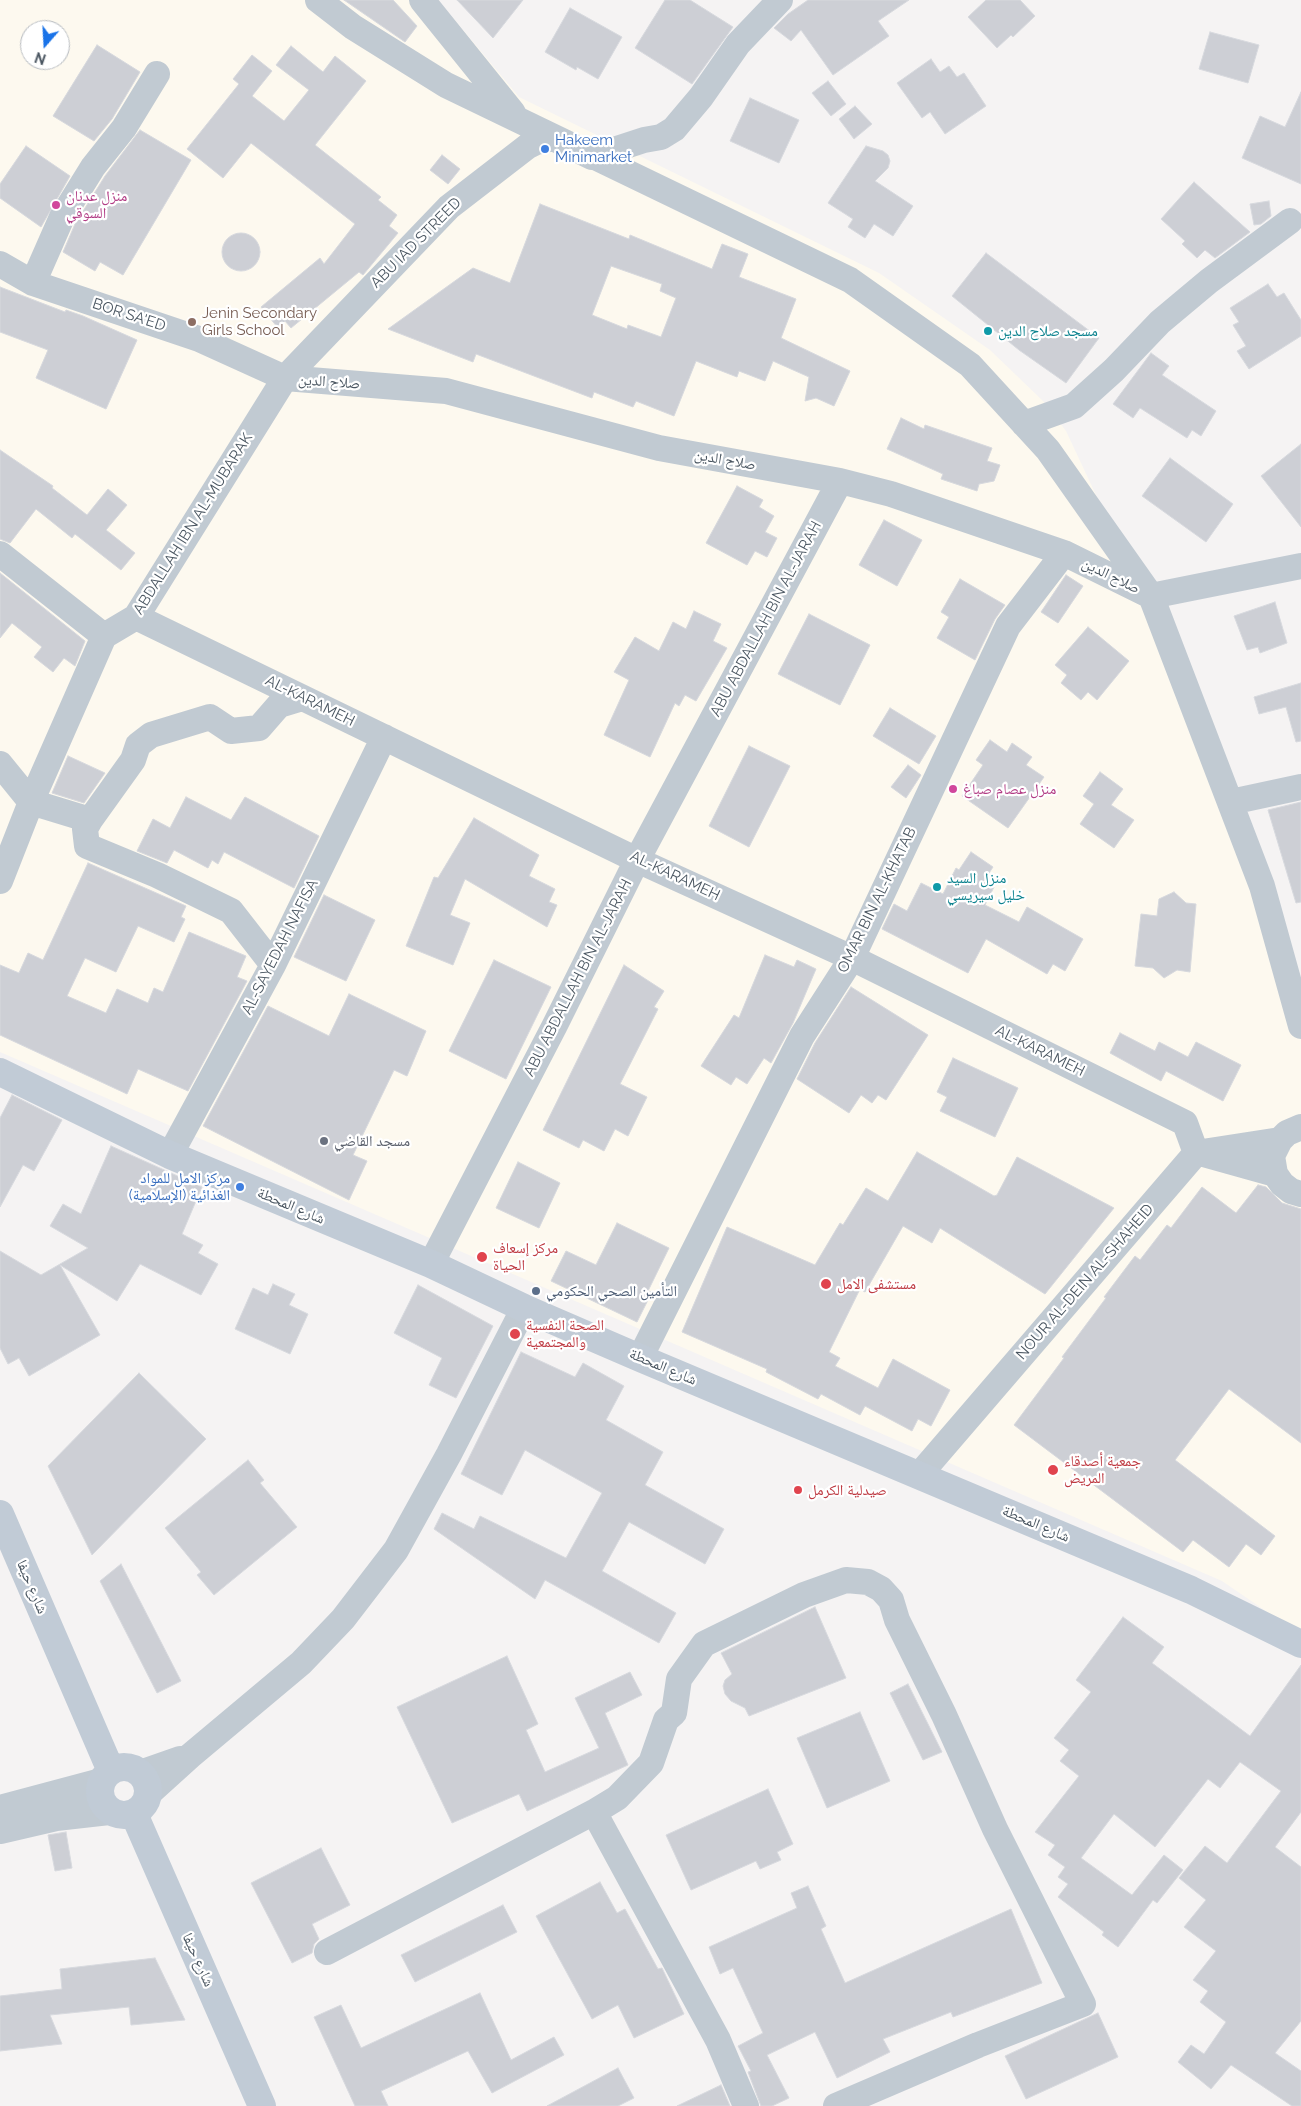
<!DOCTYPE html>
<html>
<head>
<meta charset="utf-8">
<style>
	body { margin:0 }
	#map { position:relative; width:1301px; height:2106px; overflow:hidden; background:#f5f3f3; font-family:Raleway,sans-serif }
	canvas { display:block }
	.north { position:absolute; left:20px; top:20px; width:50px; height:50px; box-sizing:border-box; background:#fff; border:1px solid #b7bbc0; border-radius:50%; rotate:199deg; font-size:14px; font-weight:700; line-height:20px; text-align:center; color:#4a5661 }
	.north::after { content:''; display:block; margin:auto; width:18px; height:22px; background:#1a73e8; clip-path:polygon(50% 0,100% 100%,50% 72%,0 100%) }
</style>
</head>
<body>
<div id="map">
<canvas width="1301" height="2106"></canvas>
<div class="north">N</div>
</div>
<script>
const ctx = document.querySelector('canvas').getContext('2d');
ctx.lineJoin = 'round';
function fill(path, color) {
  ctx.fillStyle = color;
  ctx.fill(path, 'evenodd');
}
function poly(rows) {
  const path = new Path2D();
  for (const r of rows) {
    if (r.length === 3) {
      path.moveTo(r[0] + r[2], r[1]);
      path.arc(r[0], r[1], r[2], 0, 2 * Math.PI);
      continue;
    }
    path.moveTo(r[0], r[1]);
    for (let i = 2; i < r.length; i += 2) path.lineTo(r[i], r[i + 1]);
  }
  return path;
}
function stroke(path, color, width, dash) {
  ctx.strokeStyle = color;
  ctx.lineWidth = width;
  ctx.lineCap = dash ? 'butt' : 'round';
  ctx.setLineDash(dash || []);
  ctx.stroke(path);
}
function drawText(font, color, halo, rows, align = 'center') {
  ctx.font = font + ' Raleway,"Noto Naskh Arabic",sans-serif';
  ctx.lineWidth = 4.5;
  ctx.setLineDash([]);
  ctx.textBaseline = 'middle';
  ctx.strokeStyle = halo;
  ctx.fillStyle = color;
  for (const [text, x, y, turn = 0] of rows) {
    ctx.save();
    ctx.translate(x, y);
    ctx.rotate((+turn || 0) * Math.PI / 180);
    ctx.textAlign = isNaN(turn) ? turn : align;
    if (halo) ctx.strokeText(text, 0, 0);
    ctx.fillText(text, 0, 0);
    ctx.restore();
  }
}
const commercial = poly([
	[0,0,438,0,519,97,879,273,990,350,1043,401,1066,431,1126,559,1301,1009,1301,1635,1222,1581,0,1052],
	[30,30,60,30,60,60,30,60]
]);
const building = poly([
	[344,0,393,0,417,26,405,42,344,0],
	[457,0,523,0,493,38,457,0],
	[665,0,690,0,733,27,692,84,635,48,665,0],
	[808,0,909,0,878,21,889,36,833,75,801,30,791,41,774,28,788,14,808,0],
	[986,0,1020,0,1035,16,1013,37,1011,35,997,48,968,17,986,0],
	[570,8,622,37,598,79,577,67,576,70,545,52,570,8],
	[1210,32,1259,45,1248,83,1199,69,1210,32],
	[97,45,140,72,112,119,94,141,53,116,97,45],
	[291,46,323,72,335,56,366,81,315,145,381,197,378,200,397,215,389,226,398,233,363,275,359,272,291,328,285,321,278,328,261,307,320,258,324,264,355,224,251,143,223,178,187,149,239,84,233,79,252,55,272,71,252,96,284,121,309,90,276,65,291,46],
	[931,59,940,72,949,66,957,77,964,73,986,106,945,134,930,112,922,118,897,83,931,59],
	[828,81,846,104,831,116,812,93,828,81],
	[1301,92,1301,184,1242,158,1260,116,1285,127,1301,92],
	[750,98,799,120,779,163,730,141,750,98],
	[855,106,872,124,854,139,839,119,855,106],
	[140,130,191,160,123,275,100,262,95,271,63,252,75,224,105,176,140,130],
	[26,146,70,176,41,227,0,198,0,184,26,146],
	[866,146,883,151,888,155,890,161,888,168,875,181,913,206,893,236,874,224,865,238,848,227,853,219,828,203,866,146],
	[442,155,460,169,448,184,430,170,442,155],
	[1194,182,1250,232,1215,258,1205,250,1197,258,1182,244,1185,241,1161,219,1194,182],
	[1269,201,1271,216,1261,224,1254,225,1250,204,1269,201],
	[540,204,629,239,630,235,712,269,722,244,748,254,739,277,796,299,781,338,850,371,834,406,816,398,805,401,809,377,773,361,765,381,739,371,737,377,696,361,674,416,636,401,633,407,594,392,592,398,476,354,473,362,388,329,473,268,510,283,540,204],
	[611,266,662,284,660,291,676,298,661,337,628,325,627,329,592,315,611,266],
	[241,252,19],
	[986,253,1099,338,1066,383,1019,350,952,296,986,253],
	[1268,284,1277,297,1284,293,1301,320,1301,336,1249,369,1237,351,1246,346,1233,325,1239,322,1230,308,1268,284],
	[0,287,65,312,66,310,83,316,137,340,106,409,36,378,48,350,0,332,0,287],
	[1151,353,1169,366,1162,375,1216,411,1201,436,1192,430,1187,438,1140,408,1133,418,1113,404,1151,353],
	[901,418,924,429,925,425,992,448,987,461,1000,465,994,481,979,484,977,491,941,479,943,474,887,449,901,418],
	[1301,444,1301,527,1261,476,1301,444],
	[0,450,53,486,52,488,87,515,108,489,127,505,106,530,135,553,121,570,75,534,72,538,36,509,10,543,0,539,0,450],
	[1170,458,1233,504,1206,542,1142,496,1170,458],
	[737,486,763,500,759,507,774,516,765,532,777,538,767,557,755,551,747,565,706,543,737,486],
	[884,520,922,540,897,586,859,565,884,520],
	[0,573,85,641,75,666,64,658,53,672,34,657,42,647,12,623,0,638,0,573],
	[1066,575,1083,586,1058,623,1041,612,1066,575],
	[960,579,1005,605,995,619,975,660,937,638,949,617,941,612,960,579],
	[1275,602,1287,643,1260,653,1258,647,1247,650,1234,616,1275,602],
	[694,611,721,624,713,641,727,648,696,701,685,695,679,706,675,703,650,757,604,735,629,680,614,672,635,637,659,651,673,622,686,629,694,611],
	[809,614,870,645,840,705,778,674,809,614],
	[1088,627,1129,661,1097,700,1088,692,1081,700,1061,683,1067,675,1055,665,1088,627],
	[1301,683,1301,741,1296,742,1286,707,1259,714,1254,697,1301,683],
	[890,708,936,736,919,764,873,736,890,708],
	[990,740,1007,752,1012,743,1032,757,1026,765,1044,777,1008,828,962,796,983,765,976,760,990,740],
	[749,746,790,766,749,847,709,826,749,746],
	[68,756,105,773,84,803,52,793,68,756],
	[908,765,921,775,906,798,891,787,908,765],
	[1100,772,1123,789,1111,805,1134,820,1114,848,1080,824,1094,804,1083,796,1100,772],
	[186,797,231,820,245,797,319,836,294,888,224,852,218,864,212,860,208,868,174,850,167,863,137,851,153,819,170,828,186,797],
	[1301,802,1301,902,1296,903,1268,810,1301,802],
	[474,818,539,855,529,876,555,889,549,902,557,905,547,927,465,879,450,915,470,923,453,965,406,946,434,877,438,878,474,818],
	[971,852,993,867,983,882,994,887,985,905,1019,922,1027,907,1083,939,1065,971,1053,964,1047,974,986,939,968,973,882,929,894,904,907,911,921,883,943,894,956,868,959,870,971,852],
	[88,863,186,906,181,917,185,919,174,942,138,926,116,972,85,958,67,996,106,1013,117,989,148,1003,154,988,163,992,189,932,246,956,237,977,247,981,188,1091,138,1069,127,1094,0,1035,0,965,19,973,28,953,43,960,88,863],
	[1174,892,1186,903,1196,904,1190,972,1177,970,1164,978,1153,968,1135,966,1141,914,1157,916,1159,899,1174,892],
	[324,895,375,920,346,981,294,957,324,895],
	[765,955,794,967,797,960,816,969,793,1023,771,1063,764,1058,747,1084,736,1077,731,1085,701,1066,734,1015,739,1018,765,955],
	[494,960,551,987,506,1079,449,1051,494,960],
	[624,965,664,991,654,1007,658,1009,620,1084,647,1097,628,1136,615,1129,604,1151,583,1140,579,1148,543,1130,624,965],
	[851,987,928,1035,886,1100,878,1095,872,1103,861,1095,849,1113,797,1079,815,1043,851,987],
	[349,994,426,1031,407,1076,394,1070,353,1155,367,1161,349,1200,203,1126,268,1006,329,1036,349,994],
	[1120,1033,1155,1051,1159,1042,1188,1057,1196,1042,1241,1065,1223,1101,1166,1071,1161,1081,1110,1053,1120,1033],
	[953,1058,1018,1088,995,1137,940,1111,947,1097,937,1092,953,1058],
	[12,1095,62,1120,34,1171,23,1165,0,1207,0,1118,12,1095],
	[111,1146,202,1187,182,1234,203,1245,198,1253,218,1264,201,1295,140,1264,117,1301,60,1265,100,1335,29,1376,19,1358,8,1364,0,1348,0,1251,41,1275,88,1248,50,1226,63,1204,81,1214,111,1146],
	[917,1152,994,1196,997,1195,1017,1157,1114,1208,1045,1294,940,1228,932,1243,903,1226,865,1292,860,1289,829,1352,840,1358,835,1366,878,1388,893,1359,950,1390,931,1426,918,1419,912,1431,865,1406,860,1415,821,1394,818,1399,766,1372,767,1369,682,1332,727,1227,815,1265,840,1223,843,1225,866,1188,888,1201,917,1152],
	[518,1162,560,1183,539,1228,496,1208,518,1162],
	[1258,1185,1266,1187,1282,1203,1301,1209,1301,1443,1229,1389,1175,1460,1275,1536,1261,1555,1246,1544,1229,1567,1193,1540,1183,1552,1014,1425,1064,1358,1062,1357,1106,1298,1104,1297,1135,1256,1140,1260,1167,1225,1171,1228,1202,1187,1236,1213,1258,1185],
	[617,1223,669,1248,648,1291,652,1292,637,1322,551,1281,566,1251,596,1265,617,1223],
	[273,1284,295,1294,289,1305,308,1314,290,1354,235,1329,253,1288,268,1295,273,1284],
	[418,1285,493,1326,456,1398,429,1385,442,1358,394,1333,418,1285],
	[521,1352,575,1377,583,1363,624,1386,606,1420,663,1452,645,1485,724,1529,705,1564,629,1522,602,1571,676,1613,659,1643,545,1580,535,1599,434,1529,442,1513,474,1529,480,1516,566,1558,602,1493,525,1450,502,1495,461,1474,521,1352],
	[139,1373,206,1439,92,1555,48,1466,139,1373],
	[248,1460,264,1480,260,1483,297,1527,214,1595,197,1575,201,1572,165,1528,248,1460],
	[121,1564,181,1681,157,1693,100,1581,121,1564],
	[815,1607,846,1678,749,1716,745,1708,731,1701,725,1694,723,1686,725,1680,732,1674,721,1653,815,1607],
	[1123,1617,1164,1647,1152,1663,1250,1736,1301,1665,1301,1812,1275,1847,1301,1867,1301,2021,1275,2053,1301,2071,1301,2106,1292,2106,1231,2065,1211,2089,1178,2062,1191,2045,1204,2054,1226,2022,1200,2002,1208,1991,1193,1980,1216,1951,1184,1927,1206,1900,1179,1878,1205,1846,1227,1863,1281,1791,1240,1762,1220,1788,1208,1779,1155,1847,1114,1814,1081,1858,1132,1895,1164,1855,1183,1870,1157,1903,1153,1900,1118,1947,1102,1935,1104,1932,1058,1897,1068,1884,1058,1877,1065,1867,1048,1855,1055,1845,1035,1832,1079,1776,1060,1761,1069,1750,1054,1738,1091,1692,1076,1680,1123,1617],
	[507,1656,538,1724,526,1730,545,1772,599,1748,575,1698,630,1672,642,1695,605,1713,628,1765,527,1811,519,1794,452,1823,397,1707,507,1656],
	[908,1684,942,1752,923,1760,890,1693,908,1684],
	[860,1712,890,1781,827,1808,797,1738,860,1712],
	[768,1789,793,1844,777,1852,781,1860,760,1869,756,1861,691,1890,666,1835,768,1789],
	[66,1832,72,1868,55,1871,48,1835,66,1832],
	[321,1848,350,1905,312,1924,319,1939,314,1944,312,1953,292,1963,251,1883,321,1848],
	[600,1882,617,1913,625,1909,658,1969,662,1968,684,2014,634,2038,618,2005,592,2019,536,1916,600,1882],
	[808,1886,826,1926,821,1929,845,1983,1011,1909,1042,1983,953,2017,951,2012,883,2039,890,2052,837,2078,815,2032,767,2055,789,2098,772,2106,761,2106,748,2072,751,2071,738,2046,763,2033,733,1968,720,1974,709,1947,797,1908,791,1893,808,1886],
	[503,1905,517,1932,415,1982,401,1955,503,1905],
	[155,1958,185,2020,131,2025,129,2007,50,2015,62,2044,0,2051,0,1996,62,1989,60,1969,155,1958],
	[480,1993,511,2060,554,2037,564,2055,492,2093,468,2051,381,2091,388,2106,355,2106,314,2017,341,2005,361,2048,480,1993],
	[1098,2013,1118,2057,1026,2099,1005,2056,1098,2013],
	[618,2068,634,2098,618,2106,547,2106,618,2068],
	[721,2085,730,2106,677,2106,721,2085]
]);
const minor = poly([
	[318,0,353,27,446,85,850,280,970,365,1048,450,1151,596,1262,886,1301,1026],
	[422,0,513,113],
	[0,264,33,283,199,339,285,378,446,391,659,448,840,481,891,494,1064,553,1151,596,1301,566],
	[33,283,62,217,93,167,124,128,157,74],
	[1024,424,1074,406,1114,370,1160,322,1209,281,1290,221],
	[0,554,104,636],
	[136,617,637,860,852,958,1185,1123,1196,1153],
	[0,764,31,802,90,820,85,829,87,846,157,875,231,911,273,965],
	[1231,802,1301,787],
	[90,820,133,760,138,745,151,735,210,717,231,731,259,728,279,705,302,698],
	[0,881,31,802,104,636,136,617,285,378,449,207,528,146,536,142,553,138,592,157,644,140,661,137,674,129,701,97,738,44,780,0],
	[1301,1127,1287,1133,1280,1140,1272,1156,1275,1174,1282,1184,1291,1191,1301,1194],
	[1196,1153,1280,1140],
	[170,1155,273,965,384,737],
	[1207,1155,1275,1174],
	[431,1264,555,1025,637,860,840,481],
	[640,1358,802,1036,852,958,1008,626,1064,553],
	[920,1474,1196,1153],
	[140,1773,180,1759],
	[148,1794,190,1756,301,1663,343,1619,396,1550,449,1454,524,1308],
	[594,1812,718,2040,746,2106],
	[327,1952,594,1812,617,1798,651,1763,666,1720,674,1713,679,1679,704,1644,804,1595,846,1580,868,1582,881,1589,891,1600,897,1620,944,1715,995,1829,1083,2004,978,2045,836,2106]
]);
const tertiary = poly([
	[0,1809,101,1782],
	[0,1830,56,1817,109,1811]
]);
const secondary = poly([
	[0,1072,170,1155,431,1264,524,1308,640,1358,1191,1590,1301,1644],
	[0,1514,111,1771],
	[124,1791,24],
	[134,1814,262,2106]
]);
const markers = [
	[545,149,5,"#3f7fe0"],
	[56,205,5,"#d1479c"],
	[192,322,5,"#8d6e63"],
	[988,331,5,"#0f9aa8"],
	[953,789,5,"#d1479c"],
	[937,887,5,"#0f9aa8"],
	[324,1141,5,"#6b7280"],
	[240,1187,5,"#3f7fe0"],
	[482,1257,6,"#e0444e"],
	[826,1284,6,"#e0444e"],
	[536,1291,5,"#5c6f8a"],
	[515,1334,6,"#e0444e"],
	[1053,1470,6,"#e0444e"],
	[798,1490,5,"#e0444e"]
];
const shopNames = [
	["Hakeem",555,140],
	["Minimarket",555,157],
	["مركز الامل للمواد",230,1178,"right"],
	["الغذائية (الإسلامية)",230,1195,"right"]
];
const hotelNames = [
	["منزل عدنان",66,196],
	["السوقي",66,213],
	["منزل عصام صباغ",963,789]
];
const streetNames = [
	["ABU IAD STREED",416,243,-45],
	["BOR SA'ED",129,315,18],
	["صلاح الدين",329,382,4],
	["صلاح الدين",725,460,10],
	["ABDALLAH IBN AL-MUBARAK",193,524,-58],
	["صلاح الدين",1111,576,26],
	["ABU ABDALLAH BIN AL-JARAH",766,619,-62],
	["AL-KARAMEH",310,701,26],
	["AL-KARAMEH",675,876,25],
	["OMAR BIN AL-KHATAB",877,900,-64],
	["AL-SAYEDAH NAFISA",280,947,-63],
	["ABU ABDALLAH BIN AL-JARAH",578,978,-63],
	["AL-KARAMEH",1040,1051,26],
	["شارع المحطة",291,1206,23],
	["NOUR AL-DEIN AL-SHAHEID",1085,1282,-49],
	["شارع المحطة",663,1367,23],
	["شارع المحطة",1036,1524,23],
	["شارع حيفا",32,1587,67],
	["شارع حيفا",198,1960,66]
];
const educationNames = [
	["Jenin Secondary",202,313],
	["Girls School",202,330]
];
const cultureNames = [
	["مسجد صلاح الدين",998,331],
	["منزل السيد",947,878],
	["خليل سيريسي",947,895]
];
const worshipNames = [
	["مسجد القاضي",334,1141]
];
const healthNames = [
	["مركز إسعاف",493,1248],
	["الحياة",493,1265],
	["مستشفى الامل",837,1284],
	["الصحة النفسية",526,1325],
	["والمجتمعية",526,1342],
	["جمعية أصدقاء",1064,1461],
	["المريض",1064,1478],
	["صيدلية الكرمل",808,1490]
];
const serviceNames = [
	["التأمين الصحي الحكومي",546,1291]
];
fill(commercial, '#fdf9ef');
fill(building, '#cdcfd5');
stroke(building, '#d7d9de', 1);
stroke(minor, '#c1cad2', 26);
stroke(tertiary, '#c1cad2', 28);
stroke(secondary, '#c1cbd6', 28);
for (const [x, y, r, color] of markers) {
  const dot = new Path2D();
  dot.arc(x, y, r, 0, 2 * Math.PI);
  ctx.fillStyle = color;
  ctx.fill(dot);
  stroke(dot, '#fff', 2);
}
drawText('15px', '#366cbe', '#fff', shopNames, 'left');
drawText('15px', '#b23c85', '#fff', hotelNames, 'left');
drawText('15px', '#4a5661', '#fff', streetNames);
drawText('15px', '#785e54', '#fff', educationNames, 'left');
drawText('15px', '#0d838f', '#fff', cultureNames, 'left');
drawText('15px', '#5b616d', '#fff', worshipNames, 'left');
drawText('15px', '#be3a42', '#fff', healthNames, 'left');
drawText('15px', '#4e5e75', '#fff', serviceNames, 'left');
</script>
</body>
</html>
